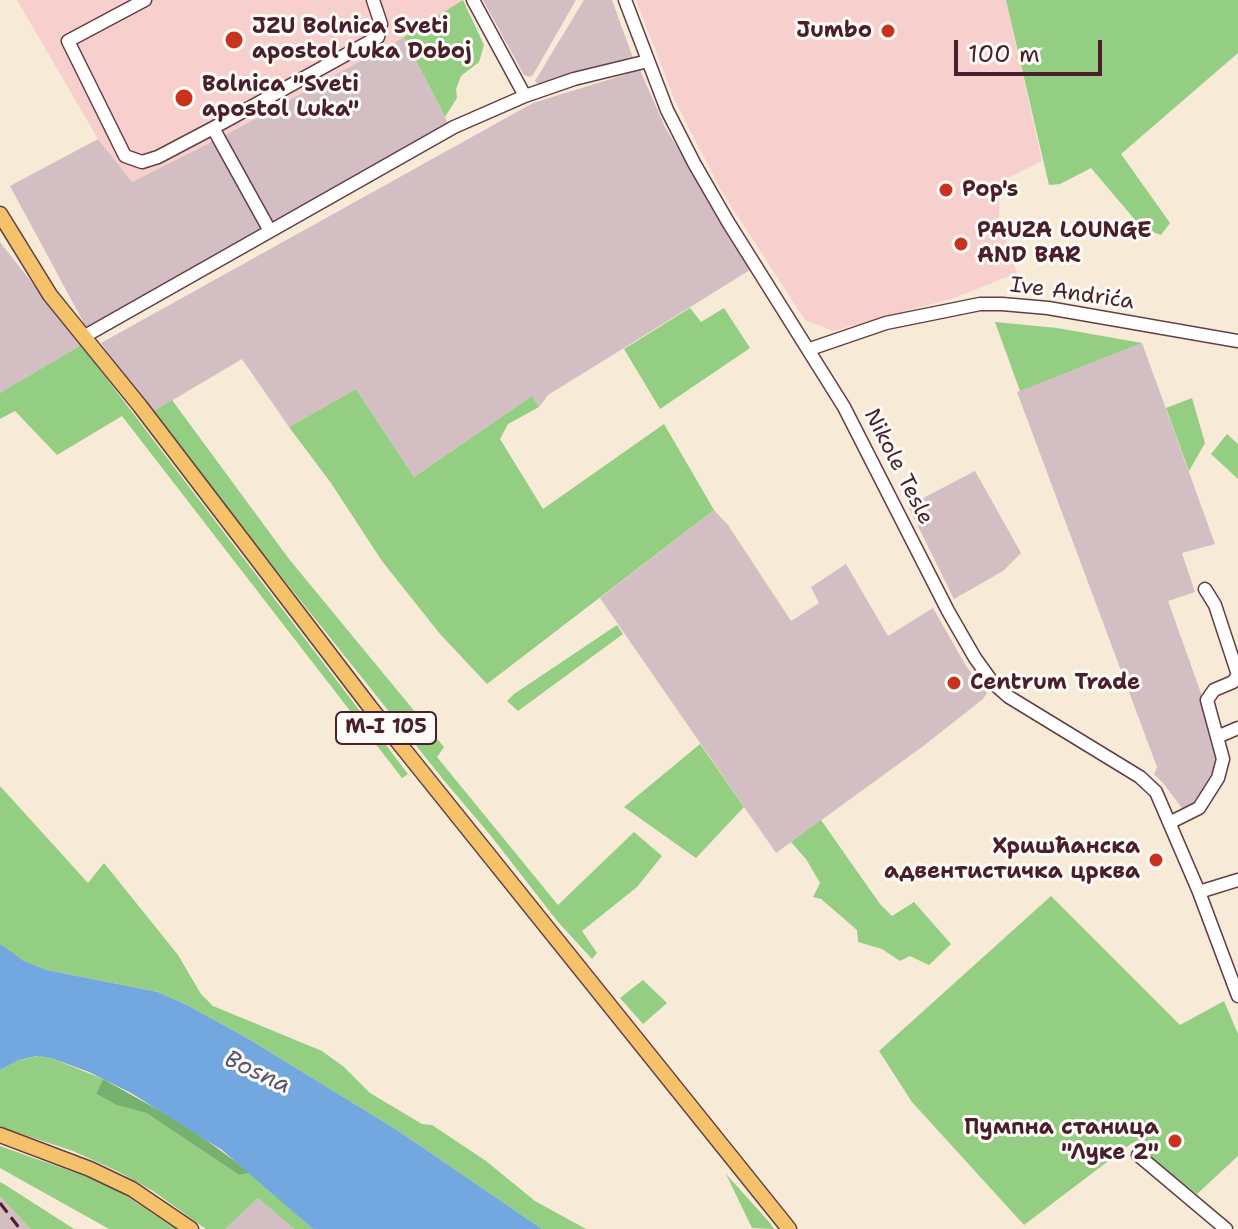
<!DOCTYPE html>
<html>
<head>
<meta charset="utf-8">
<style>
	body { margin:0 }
	#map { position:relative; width:1238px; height:1229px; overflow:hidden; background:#f7ead6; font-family:"Shantell Sans",sans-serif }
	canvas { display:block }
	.scale { position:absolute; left:954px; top:40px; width:148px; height:36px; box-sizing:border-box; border:4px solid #4a1f2b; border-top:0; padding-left:10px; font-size:24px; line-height:28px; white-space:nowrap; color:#4a1f2b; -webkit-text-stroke:6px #fdfcf7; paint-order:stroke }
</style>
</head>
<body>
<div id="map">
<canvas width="1238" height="1229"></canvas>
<div class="scale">100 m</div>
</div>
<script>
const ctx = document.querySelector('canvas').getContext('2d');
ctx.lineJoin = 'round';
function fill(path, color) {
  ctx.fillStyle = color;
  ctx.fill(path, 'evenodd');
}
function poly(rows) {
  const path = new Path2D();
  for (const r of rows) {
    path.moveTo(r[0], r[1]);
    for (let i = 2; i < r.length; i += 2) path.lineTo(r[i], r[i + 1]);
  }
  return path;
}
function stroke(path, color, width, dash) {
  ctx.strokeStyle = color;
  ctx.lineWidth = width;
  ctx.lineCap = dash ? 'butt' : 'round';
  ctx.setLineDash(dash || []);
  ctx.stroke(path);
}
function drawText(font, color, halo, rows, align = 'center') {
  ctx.font = font + ' "Shantell Sans",sans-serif';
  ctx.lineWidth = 6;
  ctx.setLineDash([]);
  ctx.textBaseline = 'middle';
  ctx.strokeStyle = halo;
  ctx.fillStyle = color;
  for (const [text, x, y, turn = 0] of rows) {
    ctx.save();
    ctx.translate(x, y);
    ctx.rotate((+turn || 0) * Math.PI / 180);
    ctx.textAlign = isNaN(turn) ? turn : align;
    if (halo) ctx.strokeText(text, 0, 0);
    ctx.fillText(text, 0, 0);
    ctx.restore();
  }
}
const built = poly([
	[17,0,463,0,404,37,233,131,132,182,98,139],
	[636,0,1006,0,1042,161,1000,182,999,219,1017,273,954,298,833,331,805,320,722,192,675,101]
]);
const industrial = poly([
	[483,0,576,0,533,75,529,77,524,75],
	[584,0,612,0,633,58,629,62,538,84,535,81],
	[404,37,450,127,86,327,10,186,98,139,132,182,233,131],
	[640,70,665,127,750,270,548,395,539,407,532,396,414,477,356,389,289,427,242,359,151,413,101,343,533,103],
	[0,242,81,345,0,393],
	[1142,343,1215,544,1182,553,1195,592,1168,601,1207,710,1219,759,1219,769,1197,804,1185,812,1163,783,1154,774,1157,767,1017,392],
	[975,471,1021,553,1003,571,954,599,908,506],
	[714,510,728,525,791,621,819,603,811,587,846,564,888,636,933,608,966,666,987,693,983,699,922,747,776,853,600,598],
	[0,1196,12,1207,31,1229,0,1229],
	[258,1198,294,1229,225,1229]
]);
const green = poly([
	[463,0,484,45,479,62,461,76,456,89,457,98,445,117,404,37],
	[1006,0,1238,0,1238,53,1121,154,1170,223,1161,235,1142,228,1091,168,1060,184,1049,185],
	[690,308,701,322,724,308,750,348,660,409,624,349],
	[995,322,1057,328,1142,343,1020,391],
	[81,345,408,774,402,778,122,416,57,455,15,411,0,419,0,393],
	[356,389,414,477,532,396,539,407,508,424,500,439,543,509,664,424,714,510,487,684,440,634,382,561,331,483,289,427],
	[1192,398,1205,443,1189,471,1166,408],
	[172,400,289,559,444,747,437,757,558,905,634,832,662,856,637,887,582,931,597,953,592,959,558,922,491,836,442,778,151,413],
	[1227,434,1238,444,1238,479,1211,454],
	[617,625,623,634,518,711,507,701,514,694],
	[700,744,744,807,696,858,624,807],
	[0,786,88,883,104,863,178,955,201,994,213,1006,322,1051,344,1067,370,1093,422,1124,432,1125,486,1161,535,1201,586,1229,542,1229,397,1130,247,1038,187,1005,158,992,47,970,24,961,7,950,0,944],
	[821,820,880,904,892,916,914,902,951,944,929,965,910,956,900,961,882,949,858,942,857,930,821,899,813,897,820,883,806,859,791,842],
	[1051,896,1180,1025,1224,1001,1238,1034,1238,1156,1197,1194,1132,1143,1024,1225,912,1102,879,1051],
	[643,980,667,1003,643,1024,620,998],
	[38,1056,51,1058,103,1079,96,1094,116,1105,146,1113,239,1175,251,1173,313,1229,294,1229,258,1198,225,1229,206,1229,153,1191,119,1172,73,1151,0,1127,0,1070,19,1060],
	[0,1146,110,1185,176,1229,109,1229,0,1168],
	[726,1174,770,1223,774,1229,752,1228],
	[0,1182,7,1186,74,1229,31,1229,0,1196]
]);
const forest = poly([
	[103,1079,187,1126,251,1173,239,1175,146,1113,116,1105,96,1094]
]);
const water = poly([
	[0,944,24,961,47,970,158,992,187,1005,247,1038,397,1130,542,1229,313,1229,222,1150,131,1093,89,1072,51,1058,37,1056,19,1060,0,1070]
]);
const minor = poly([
	[145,0,68,41,125,156,142,162,158,157,213,128,378,37,381,24,373,0],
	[473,0,525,96],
	[625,0,667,110,694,163,728,222,844,407,948,611,975,658,993,683,1009,697,1140,777,1156,792,1199,892,1238,996],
	[213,128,270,231],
	[85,336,454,127,525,96,574,79,648,61],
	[810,349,886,323,980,304,1002,304,1048,308,1238,341],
	[1217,737,1238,728],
	[1171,822,1199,808,1218,778,1223,759,1207,700,1214,690,1233,682,1238,675,1215,605,1205,589],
	[1199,892,1238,880],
	[1138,1155,1226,1229]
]);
const major = poly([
	[0,214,50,295,140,406,370,707,789,1229],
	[0,1135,90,1169,132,1189,191,1229]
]);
const rail = poly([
	[0,1203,20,1229]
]);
const markers = [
	[888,31,8,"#c8321e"],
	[234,40,10,"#c8321e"],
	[184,98,10,"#c8321e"],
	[946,190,8,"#c8321e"],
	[961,244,8,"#c8321e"],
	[954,683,8,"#c8321e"],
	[1156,860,8,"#c8321e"],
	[1175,1141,8,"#c8321e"]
];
const shields = [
	[386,728,100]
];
const shieldNames = [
	["M-I 105",386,728]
];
const poiNames = [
	["JZU Bolnica Sveti",252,27],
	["apostol Luka Doboj",252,52],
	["Jumbo",872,31,"right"],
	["Bolnica \"Sveti",202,85],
	["apostol Luka\"",202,110],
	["Pop's",962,190],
	["PAUZA LOUNGE",977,231],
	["AND BAR",977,256],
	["Centrum Trade",970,683],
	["Хришћанска",1140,847,"right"],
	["адвентистичка црква",1140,872,"right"],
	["Пумпна станица",1159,1128,"right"],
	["\"Луке 2\"",1159,1153,"right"]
];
const streetNames = [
	["Ive Andrića",1072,294,8],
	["Nikole Tesle",898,467,63]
];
const waterNames = [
	["Bosna",257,1073,25]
];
fill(built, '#f7d0cd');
fill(industrial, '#d2bec3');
fill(green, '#93ce82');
fill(forest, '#76b170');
fill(water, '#72a7df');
stroke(minor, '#643d45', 15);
stroke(major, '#643d45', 17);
stroke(minor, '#fff', 12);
stroke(major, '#f3c26a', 14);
stroke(rail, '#4a1f2b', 3, [12, 6]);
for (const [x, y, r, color] of markers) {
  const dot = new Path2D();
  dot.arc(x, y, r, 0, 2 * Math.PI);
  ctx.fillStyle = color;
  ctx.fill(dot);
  stroke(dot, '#fdfcf7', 3);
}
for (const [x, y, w] of shields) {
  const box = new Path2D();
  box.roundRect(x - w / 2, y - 16, w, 32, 6);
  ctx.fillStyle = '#fdfcf7';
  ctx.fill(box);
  stroke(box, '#4a1f2b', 2);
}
drawText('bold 20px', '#4a1f2b', null, shieldNames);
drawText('bold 22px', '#4a1f2b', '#fdfcf7', poiNames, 'left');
drawText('22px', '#4a1f2b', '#fdfcf7', streetNames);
drawText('italic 24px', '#5a5573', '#fdfcf7', waterNames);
</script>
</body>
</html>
